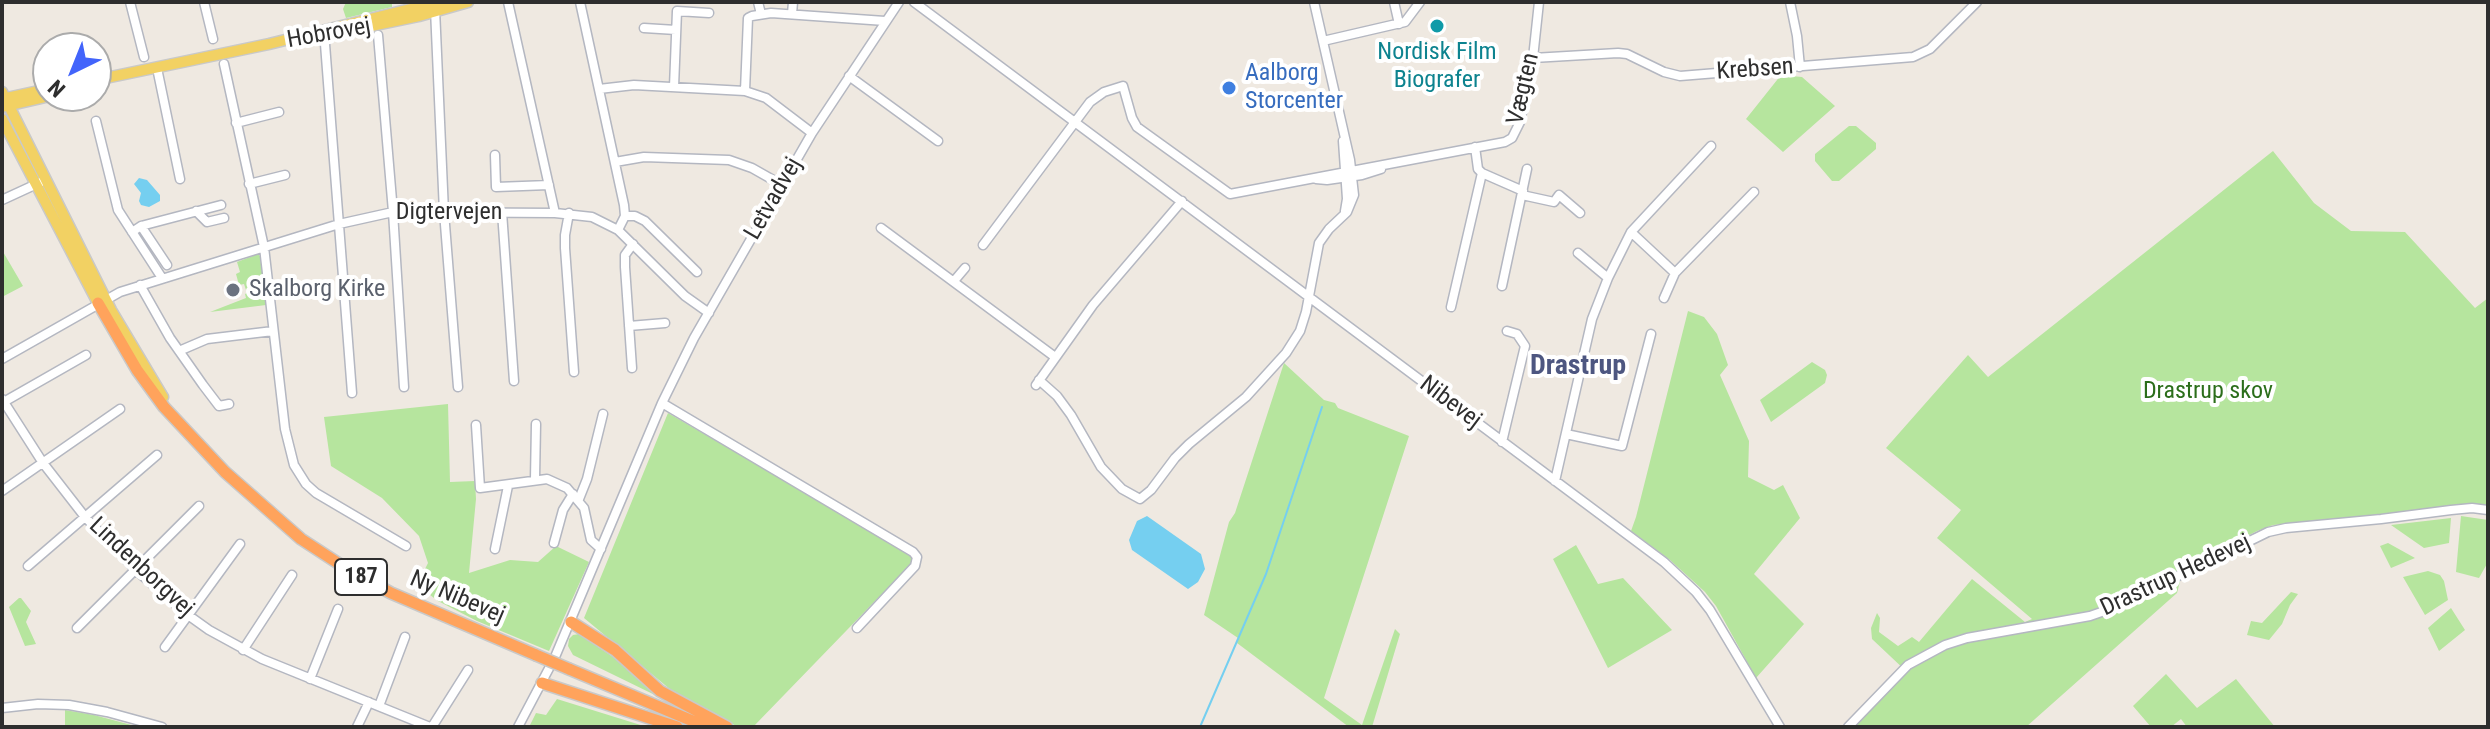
<!DOCTYPE html>
<html>
<head>
<meta charset="utf-8">
<style>
	body { margin:0 }
	#map { position:relative; width:2490px; height:729px; overflow:hidden; background:#efe9e1; font-family:"Roboto Condensed",sans-serif }
	canvas { display:block }
	.frame { position:absolute; inset:0; border:4px solid #2e2e2e; pointer-events:none }
	.north { position:absolute; left:32px; top:32px; width:80px; height:80px; box-sizing:border-box; background:#fff; border:2px solid #ababab; border-radius:50%; rotate:223deg; font-size:22px; font-weight:700; line-height:32px; text-align:center; color:#2e2e2e }
	.north::after { content:''; display:block; margin:auto; width:28px; height:36px; background:#4264fb; clip-path:polygon(50% 0,100% 100%,50% 72%,0 100%) }
</style>
</head>
<body>
<div id="map">
<canvas width="2490" height="729"></canvas>
<div class="frame"></div>
<div class="north">N</div>
</div>
<script>
const ctx = document.querySelector('canvas').getContext('2d');
ctx.lineJoin = 'round';
function fill(path, color) {
  ctx.fillStyle = color;
  ctx.fill(path, 'evenodd');
}
function poly(rows) {
  const path = new Path2D();
  for (const r of rows) {
    path.moveTo(r[0], r[1]);
    for (let i = 2; i < r.length; i += 2) path.lineTo(r[i], r[i + 1]);
  }
  return path;
}
function stroke(path, color, width, dash) {
  ctx.strokeStyle = color;
  ctx.lineWidth = width;
  ctx.lineCap = dash ? 'butt' : 'round';
  ctx.setLineDash(dash || []);
  ctx.stroke(path);
}
function drawText(font, color, halo, rows, align = 'center') {
  ctx.font = font + ' "Roboto Condensed",sans-serif';
  ctx.lineWidth = 8;
  ctx.setLineDash([]);
  ctx.textBaseline = 'middle';
  ctx.strokeStyle = halo;
  ctx.fillStyle = color;
  for (const [text, x, y, turn = 0] of rows) {
    ctx.save();
    ctx.translate(x, y);
    ctx.rotate((+turn || 0) * Math.PI / 180);
    ctx.textAlign = isNaN(turn) ? turn : align;
    if (halo) ctx.strokeText(text, 0, 0);
    ctx.fillText(text, 0, 0);
    ctx.restore();
  }
}
const green = poly([
	[346,2,392,2,392,7,346,18,343,9],
	[1781,75,1802,77,1835,106,1783,152,1746,119],
	[1849,126,1856,126,1876,143,1876,149,1839,181,1832,181,1815,161,1815,154],
	[2273,151,2314,203,2351,231,2405,232,2475,308,2488,298,2488,506,2461,504,2383,516,2273,525,2257,531,2178,572,2181,578,2177,593,2026,727,1853,727,1907,672,1872,639,1871,628,1877,613,1880,618,1879,632,1898,646,1912,637,1919,642,1972,579,2025,622,2032,619,1937,538,1961,510,1886,448,1968,355,1988,377],
	[2,250,23,286,2,297],
	[258,254,260,256,266,305,210,312,246,298,245,294,247,293,244,284,239,285,236,274,240,272,237,262],
	[1688,311,1704,317,1717,334,1728,365,1720,375,1749,441,1748,477,1774,490,1783,485,1800,518,1754,574,1804,624,1756,678,1716,606,1705,592,1670,560,1631,531,1636,517],
	[1812,362,1825,370,1827,375,1825,383,1771,422,1760,400],
	[1284,363,1324,400,1335,403,1338,408,1409,436,1324,698,1362,725,1395,629,1400,634,1372,727,1349,727,1237,643,1238,638,1204,615,1229,522,1235,513],
	[448,404,450,482,475,481,476,499,469,573,510,560,538,562,556,546,589,562,549,651,477,621,438,601,417,585,428,563,419,536,382,498,331,466,324,417],
	[668,413,908,552,911,556,913,561,909,566,753,727,738,727,671,690,584,618],
	[2461,516,2488,520,2488,562,2479,578,2456,572],
	[2451,518,2449,543,2424,548,2391,525],
	[2388,543,2415,558,2391,568,2380,546],
	[1576,545,1598,584,1623,578,1672,630,1608,668,1553,559],
	[2428,571,2440,575,2444,581,2448,600,2425,615,2403,577],
	[2291,592,2298,594,2290,605,2282,624,2269,640,2247,635,2251,621,2262,623],
	[19,598,21,598,31,611,26,622,36,644,25,646,9,607],
	[2451,608,2465,630,2439,651,2428,628],
	[579,634,616,659,659,697,573,655,568,646,569,639,573,635],
	[2166,674,2197,708,2236,679,2275,727,2187,727,2181,719,2171,727,2151,727,2133,706],
	[557,699,647,727,529,727,536,713,546,715],
	[65,710,94,715,139,727,65,727]
]);
const water = poly([
	[139,178,147,180,160,195,160,201,149,207,141,205,139,201,141,193,134,184],
	[1147,516,1201,554,1205,569,1198,582,1188,589,1132,550,1129,540,1137,521]
]);
const stream = poly([
	[1200,727,1266,574,1322,407]
]);
const minor = poly([
	[130,2,144,57],
	[204,2,213,39],
	[508,2,555,213],
	[580,2,624,205,625,216,618,230],
	[758,2,761,14],
	[914,2,1664,562,1696,592,1710,610,1780,727],
	[1394,2,1399,24],
	[1790,2,1797,36,1800,67],
	[435,9,444,212,458,387],
	[792,14,793,2],
	[644,28,676,30],
	[378,35,393,212,404,387],
	[1323,41,1405,22,1420,2],
	[325,44,352,393],
	[1533,58,1618,53,1627,54,1664,72,1680,76,1913,57,1930,49,1977,2],
	[224,64,264,247,285,429,294,465,306,484,316,493,406,546],
	[157,68,180,179],
	[849,76,938,141],
	[674,87,677,11,709,13],
	[599,89,634,85,745,91,766,98,812,133],
	[745,91,748,18,752,16,771,13,885,21],
	[96,121,118,210,162,278],
	[236,123,279,112],
	[1343,141,1347,199,1345,211],
	[1475,147,1478,169,1482,173,1523,191],
	[495,155,496,187,549,185],
	[615,162,644,157,729,160,752,168,782,185],
	[1316,179,1327,180,1362,175,1381,169],
	[249,184,285,175],
	[1522,195,1554,202,1559,195,1580,213],
	[2,200,41,182],
	[196,211,207,222,224,218],
	[502,212,514,381],
	[569,213,565,235,565,248,574,372],
	[625,216,635,216,645,221,697,272],
	[141,226,167,265],
	[881,228,1055,357],
	[132,232,141,226,221,205],
	[1631,232,1675,273],
	[983,245,1090,102,1104,92,1123,86,1132,118,1137,127,1230,194,1505,142,1512,138,1520,122,1533,58,1539,2],
	[1578,253,1608,278],
	[954,281,965,268],
	[140,285,170,338,203,385,219,406,229,404],
	[1502,286,1527,169],
	[1664,298,1675,273,1754,192],
	[1451,307,1482,173],
	[629,326,665,323],
	[179,351,207,339,273,331],
	[2,359,120,292,339,224,393,212,555,213,592,217,618,230,685,296,709,313],
	[632,368,625,267,625,255,633,244],
	[1039,380,1057,396,1071,415,1101,467,1122,489,1140,499,1151,490,1175,458,1189,444,1246,397,1286,353,1300,331,1306,312,1319,243,1329,229,1347,212,1354,195,1350,160,1314,2],
	[1036,385,1093,305,1182,201],
	[2,399,43,463,85,517,136,570,188,615,209,630,262,659,430,727],
	[2,403,86,355],
	[662,403,913,552,917,557,915,566,857,628],
	[476,425,480,488,547,479,567,488,584,508,591,540,601,549],
	[1566,434,1622,446,1651,334],
	[1502,442,1525,346,1517,334,1507,331],
	[535,479,536,424],
	[1555,481,1592,319,1608,278,1631,232,1711,146],
	[2,491,120,409],
	[579,499,587,479,603,414],
	[554,543,563,510,573,494],
	[495,549,508,486],
	[28,566,157,455],
	[77,628,199,506],
	[165,647,240,544],
	[243,650,292,575],
	[310,679,338,609],
	[379,706,405,637],
	[2,708,38,704,69,705,107,712,162,727],
	[357,727,369,702],
	[432,727,468,670],
	[518,727,555,657,662,403,694,338,812,133,899,2],
	[1848,727,1908,665,1945,645,1967,638,2090,616,2113,608,2268,532,2286,528,2381,519,2451,510,2472,508,2488,510]
]);
const major = poly([
	[318,37,419,16,468,2],
	[96,80,269,44,439,2],
	[2,92,111,310,163,397],
	[2,99,48,89],
	[2,107,50,96],
	[2,119,98,303]
]);
const highway = poly([
	[98,303,137,370,164,407,225,472,301,539,347,569,391,593,536,655],
	[571,622,615,650,660,691,727,727],
	[569,669,707,727],
	[542,683,677,727]
]);
const highwayBridge = poly([
	[536,655,569,669]
]);
const markers = [
	[1437,26,8,"#0f9aa8"],
	[1229,88,8,"#3f7fe0"],
	[233,290,8,"#6b7280"]
];
const shields = [
	[361,577,52]
];
const shieldNames = [
	["187",361,577]
];
const streetNames = [
	["Hobrovej",329,34,-10],
	["Krebsen",1755,70,-4],
	["Vægten",1524,89,-77],
	["Letvadvej",774,199,-60],
	["Digtervejen",449,213],
	["Nibevej",1450,403,37],
	["Lindenborgvej",141,568,43],
	["Drastrup Hedevej",2176,576,-25],
	["Ny Nibevej",457,598,23]
];
const cultureNames = [
	["Nordisk Film",1437,53],
	["Biografer",1437,81]
];
const shopNames = [
	["Aalborg",1245,74],
	["Storcenter",1245,102]
];
const worshipNames = [
	["Skalborg Kirke",249,290]
];
const parkNames = [
	["Drastrup skov",2208,392]
];
const quarterNames = [
	["Drastrup",1578,367]
];
fill(green, '#b6e59e');
fill(water, '#75cff0');
stroke(stream, '#75cff0', 2);
stroke(minor, '#b4b7c1', 11);
stroke(major, '#c9c9c9', 13);
stroke(highway, '#c9c9c9', 14);
stroke(minor, '#fff', 8);
stroke(major, '#f2d163', 10);
stroke(highway, '#ffa35c', 11);
stroke(highwayBridge, '#c9c9c9', 14, []);
stroke(highwayBridge, '#ffa35c', 11);
for (const [x, y, r, color] of markers) {
  const dot = new Path2D();
  dot.arc(x, y, r, 0, 2 * Math.PI);
  ctx.fillStyle = color;
  ctx.fill(dot);
  stroke(dot, '#fff', 3);
}
for (const [x, y, w] of shields) {
  const box = new Path2D();
  box.roundRect(x - w / 2, y - 18, w, 36, 6);
  ctx.fillStyle = '#fff';
  ctx.fill(box);
  stroke(box, '#2e2e2e', 2);
}
drawText('bold 22px', '#2e2e2e', null, shieldNames);
drawText('24px', '#2e2e2e', '#fff', streetNames);
drawText('24px', '#0d838f', '#fff', cultureNames);
drawText('24px', '#366cbe', '#fff', shopNames, 'left');
drawText('24px', '#5b616d', '#fff', worshipNames, 'left');
drawText('24px', '#2c6e1b', '#fff', parkNames);
drawText('bold 28px', '#4d5680', '#fff', quarterNames);
</script>
</body>
</html>
